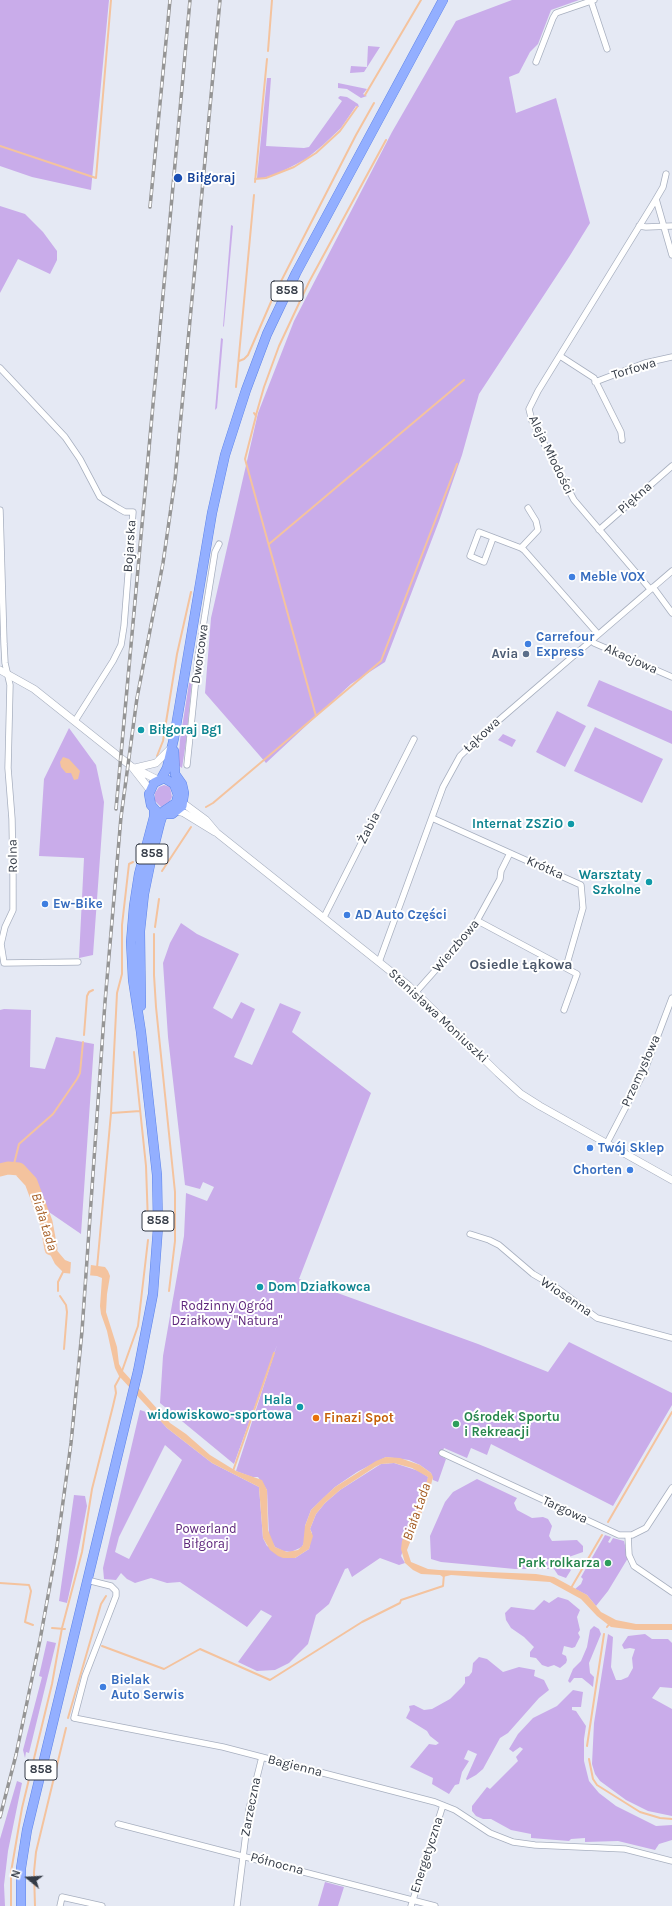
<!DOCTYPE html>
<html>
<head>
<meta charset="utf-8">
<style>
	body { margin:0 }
	#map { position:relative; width:672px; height:1906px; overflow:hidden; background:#e5e9f4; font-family:Karla,sans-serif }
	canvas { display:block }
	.north { position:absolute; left:8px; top:1858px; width:40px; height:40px; -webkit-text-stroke:3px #fff; paint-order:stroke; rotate:288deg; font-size:11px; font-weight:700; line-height:16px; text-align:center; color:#343b46 }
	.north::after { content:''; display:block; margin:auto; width:14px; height:18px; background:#343b46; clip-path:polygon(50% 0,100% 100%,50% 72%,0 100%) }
</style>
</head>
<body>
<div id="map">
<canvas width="672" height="1906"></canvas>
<div class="north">N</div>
</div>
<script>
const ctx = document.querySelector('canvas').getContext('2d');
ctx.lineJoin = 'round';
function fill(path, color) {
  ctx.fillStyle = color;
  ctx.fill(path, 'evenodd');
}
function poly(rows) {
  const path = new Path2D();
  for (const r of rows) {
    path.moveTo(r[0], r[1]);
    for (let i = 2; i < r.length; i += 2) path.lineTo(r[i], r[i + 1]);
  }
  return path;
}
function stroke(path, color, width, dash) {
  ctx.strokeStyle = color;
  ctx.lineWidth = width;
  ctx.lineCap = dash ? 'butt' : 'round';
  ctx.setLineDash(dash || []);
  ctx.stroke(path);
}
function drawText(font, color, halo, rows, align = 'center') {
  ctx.font = font + ' Karla,sans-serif';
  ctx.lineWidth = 4;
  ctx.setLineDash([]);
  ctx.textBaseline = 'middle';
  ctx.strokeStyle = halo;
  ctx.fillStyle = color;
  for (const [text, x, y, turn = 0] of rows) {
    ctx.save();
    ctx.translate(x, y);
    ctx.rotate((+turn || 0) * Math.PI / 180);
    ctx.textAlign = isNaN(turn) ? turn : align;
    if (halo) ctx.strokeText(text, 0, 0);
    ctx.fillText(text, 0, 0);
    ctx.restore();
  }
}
const green = poly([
	[0,0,109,0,91,190,32,177,0,166],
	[512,0,579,0,551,10,538,44,530,52,519,73,509,77,516,113,556,98,590,223,569,257,479,394,462,455,439,521,385,662,351,684,266,763,205,693,211,618,258,413,294,321,392,132,456,21],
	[368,46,380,47,364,72,350,73,351,66,367,67],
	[267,78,271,78,266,146,304,148,309,147,342,101,338,98,340,96,347,97,358,104,359,107,356,106,341,128,323,145,306,159,281,172,264,178,257,178],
	[338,83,367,89,363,94,367,96,361,98,347,89,338,88],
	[0,206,25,214,43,232,57,251,57,260,50,274,18,259,0,293],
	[231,225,233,226,224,326,223,327],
	[221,338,223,339,217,408,215,410],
	[599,680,672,711,672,744,587,706],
	[192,681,186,742,182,768,178,765,180,740,189,683],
	[557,711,586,726,565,767,536,752],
	[595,727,663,759,642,803,574,771],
	[69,728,96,765,104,802,93,955,79,958,84,858,39,856,44,779],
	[503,734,516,740,512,747,498,740],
	[164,785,170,787,172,797,170,801,161,807,155,801,155,793,159,787],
	[181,923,197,934,239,954,213,1008,232,1019,241,1002,255,1009,234,1057,252,1065,280,1003,301,1012,292,1032,371,1093,299,1279,478,1344,548,1372,569,1342,672,1393,672,1405,613,1506,491,1444,487,1455,471,1448,467,1458,444,1448,441,1456,446,1459,438,1482,433,1480,431,1473,420,1465,409,1460,386,1457,357,1472,335,1487,311,1510,305,1526,305,1540,302,1547,291,1552,283,1551,275,1547,269,1536,267,1490,258,1477,252,1477,236,1471,277,1345,234,1464,160,1403,163,1356,184,1236,186,1193,207,1201,214,1187,203,1182,200,1189,185,1185,168,1037,163,963,170,943],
	[4,1009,31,1010,30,1067,45,1069,56,1037,94,1044,81,1234,46,1210,36,1181,18,1163,11,1163,0,1166,0,1010],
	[140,1410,149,1413,151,1410,167,1428,212,1463,259,1487,263,1538,267,1546,295,1558,309,1549,312,1533,310,1529,316,1514,325,1503,340,1490,381,1464,394,1463,419,1471,428,1477,427,1484,401,1556,405,1563,399,1565,380,1558,352,1577,348,1568,345,1569,329,1604,316,1615,308,1644,289,1663,275,1670,257,1671,238,1662,272,1616,261,1610,247,1627,180,1582,167,1583,151,1578,135,1583,127,1579,121,1573,116,1580,104,1579,103,1568],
	[165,1445,182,1460,129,1559,115,1552,119,1537],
	[477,1479,517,1498,514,1503,517,1510,532,1518,543,1517,548,1519,552,1526,549,1536,552,1541,577,1540,583,1546,583,1552,566,1558,564,1563,571,1570,566,1578,558,1575,554,1569,515,1569,441,1562,431,1559,430,1536,445,1502,453,1492],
	[74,1495,85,1496,87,1506,76,1563,67,1603,59,1601],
	[605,1535,611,1537,608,1542,610,1543,613,1538,624,1541,628,1558,608,1591,596,1606,587,1595,575,1589,581,1584,583,1579,581,1577],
	[558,1597,568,1600,580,1610,577,1617,580,1630,578,1633,580,1637,575,1647,572,1648,564,1646,562,1654,566,1656,567,1660,566,1663,560,1668,554,1665,548,1667,542,1665,536,1658,530,1657,530,1652,534,1647,524,1637,511,1628,506,1620,505,1613,511,1607,534,1610,544,1600,549,1603],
	[594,1626,599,1629,601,1634,589,1663,590,1673,594,1677,593,1687,582,1678,574,1678,570,1683,568,1681,573,1669,581,1661,587,1647,590,1630],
	[608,1634,613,1637,611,1667,616,1680,621,1680,628,1677,633,1668,632,1658,635,1649,630,1648,624,1649,622,1645,628,1636,645,1634,652,1639,668,1639,672,1643,672,1688,660,1687,652,1698,672,1709,672,1816,648,1811,626,1800,600,1781,595,1774,592,1764,594,1723],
	[47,1641,56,1643,29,1753,26,1752,25,1758,23,1750,42,1677,39,1676],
	[479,1657,487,1659,503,1672,519,1667,535,1670,534,1676,544,1680,549,1690,539,1698,508,1733,500,1738,483,1769,476,1775,467,1780,466,1779,477,1754,468,1750,464,1759,469,1761,462,1772,459,1784,455,1785,449,1794,432,1784,433,1778,410,1767,429,1744,436,1745,439,1743,430,1736,427,1731,406,1718,410,1710,409,1706,414,1705,424,1710,432,1709,450,1699,462,1687,465,1683,465,1677,469,1676,472,1672,473,1663],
	[573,1690,583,1692,581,1707,572,1707,572,1710,576,1711,586,1726,584,1739,584,1761,589,1781,599,1793,616,1806,656,1826,672,1825,672,1840,659,1844,655,1850,618,1841,585,1842,585,1838,571,1839,569,1841,531,1838,531,1834,511,1830,491,1819,483,1819,476,1816,472,1811,472,1806,487,1787,490,1789,518,1761,516,1757,523,1749,520,1747,513,1752,509,1749,518,1734,533,1718,557,1706],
	[17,1781,22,1783,8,1851,4,1885,5,1906,0,1906,0,1839],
	[325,1882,344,1887,338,1906,318,1906]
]);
const water = poly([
	[63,757,69,759,80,771,78,779,74,780,71,773,66,773,61,767,60,762],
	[50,1231,54,1247,65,1260,70,1262,105,1267,108,1271,110,1276,107,1294,106,1312,117,1347,119,1364,123,1371,170,1423,186,1434,210,1455,236,1471,262,1480,267,1490,268,1530,275,1547,287,1552,298,1550,303,1545,305,1526,311,1510,323,1498,335,1487,376,1461,386,1457,400,1458,420,1465,431,1473,433,1477,427,1501,424,1507,407,1550,411,1562,428,1569,439,1570,536,1574,554,1577,587,1595,601,1612,616,1620,636,1624,672,1624,672,1630,635,1630,611,1627,597,1616,581,1599,550,1582,451,1575,443,1577,440,1575,421,1574,413,1570,405,1563,401,1549,402,1541,423,1495,428,1477,412,1468,394,1463,381,1464,375,1467,340,1490,325,1503,316,1514,310,1529,313,1536,309,1549,295,1558,283,1558,278,1556,270,1550,263,1538,259,1487,212,1463,167,1428,119,1376,115,1368,107,1331,101,1314,100,1306,102,1278,97,1276,64,1273,55,1264,48,1250,45,1233]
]);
const pier = poly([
	[71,1261,91,1263,90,1277,70,1276]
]);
const stream = poly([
	[268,51,272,0],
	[365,95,421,0],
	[0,146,96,178,111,0],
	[255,179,266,178,294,167,316,153,340,131,357,107],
	[255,182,267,59],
	[239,361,244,359,248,355,274,295,356,135,374,103],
	[236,387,254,195],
	[254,413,256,416,245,459,316,716],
	[256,415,264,387,279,346,309,282,386,140],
	[269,544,464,380],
	[157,756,163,741,177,654,191,592],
	[206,807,213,803,381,661,457,464],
	[162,871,191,827],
	[155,927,159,899],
	[154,934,154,975,156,1007,175,1192,175,1241,169,1291],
	[84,1035,87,996,89,992,93,990],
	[134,1052,146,1166,148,1223],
	[112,1113,140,1111],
	[13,1168,19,1144,53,1114,77,1079,80,1073,83,1042],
	[97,1268,111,1113,117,993,122,974,122,925,129,864,133,862],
	[58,1291,58,1282,64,1270],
	[60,1296,66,1305,67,1312,64,1349],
	[122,1371,138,1326,148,1240],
	[233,1471,274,1353],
	[608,1522,672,1412],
	[0,1583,29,1585,31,1591,25,1622,33,1625],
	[571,1588,602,1535],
	[607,1627,610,1623],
	[52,1628,65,1629],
	[102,1646,164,1669,200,1649,270,1680,362,1622,400,1603,401,1600,443,1586,444,1574],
	[68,1718,101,1604,106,1596],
	[587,1746,604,1634],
	[589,1759,593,1779,597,1785,640,1812,660,1818,672,1819],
	[11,1906,11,1872,22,1808,52,1684,62,1628,82,1552,92,1489,113,1406,116,1393,115,1386,121,1375],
	[35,1906,34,1872,36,1852,66,1728]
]);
const river = poly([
	[0,1170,8,1168,19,1169,31,1182,46,1222,51,1249]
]);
const minor = poly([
	[591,1,607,49],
	[536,62,553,18,556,13,594,0],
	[656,199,672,255],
	[639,226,646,227,672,226],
	[560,356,594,378,621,432,622,440],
	[0,368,65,437,80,459,100,497,118,508,125,512,133,512,124,626,121,645,113,661,75,721],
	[595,382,645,363,672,357],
	[0,510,4,644,5,663,10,685,8,768,12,819,13,876,13,910,5,927,1,944,4,963,78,962],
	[599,530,672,466],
	[493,538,484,562,470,556,479,532,521,548,524,550,598,634],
	[521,548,538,530,536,521,528,508],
	[653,587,672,613],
	[650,589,574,500,532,421,529,409,538,391,656,199,663,187,666,174],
	[592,640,594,643,672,677],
	[187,765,198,658,215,552,219,544],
	[432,818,581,885,583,908,566,967],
	[324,917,414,739],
	[478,921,577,974,564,1010],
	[379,962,443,787,460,756,484,733,672,571],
	[416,992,473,928,500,879,501,871,510,853],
	[607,1143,644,1072,672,998],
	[470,1234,489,1240,499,1245,533,1274,557,1288,597,1318,672,1338],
	[442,1453,619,1535,632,1535,646,1528,672,1488],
	[628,1535,629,1555,634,1566,672,1592],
	[87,1580,111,1586,116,1591,116,1596,85,1676,74,1718,223,1747,435,1802,455,1810,490,1833,513,1842,535,1845,625,1849,672,1861],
	[118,1824,435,1906],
	[60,1906,62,1897,102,1906],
	[237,1906,249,1809,262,1757],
	[411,1906,443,1805]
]);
const tertiary = poly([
	[0,670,34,689,132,767,158,780],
	[132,767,150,790],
	[135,768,156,763,171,748],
	[179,800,206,820,217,833,409,986,498,1073,521,1094,540,1106,672,1180],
	[177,811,184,813,215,832]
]);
const primary = poly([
	[161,779,167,768,174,738,212,513,225,455,246,390,267,334,296,273,443,0],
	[141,1006,140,931,144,894,152,855,160,823,164,811,176,803,178,795,174,784,164,778,154,783,149,794,151,805,158,813,163,814,172,814,182,806,184,793,182,784,175,774,174,751],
	[21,1906,21,1868,27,1830,138,1371,153,1294,158,1227,157,1175,141,1032,133,980,131,942,134,906,139,874,154,817,154,809]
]);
const rail = poly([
	[150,207,170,0],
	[116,809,190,0],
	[0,1817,16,1755,40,1640,57,1546,71,1443,82,1331,105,1002,121,817,137,698,163,563,175,480,220,0]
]);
const markers = [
	[178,178,5,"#1a4fb4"],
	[572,577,4,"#3f7fe0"],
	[528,644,4,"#3f7fe0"],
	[526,654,4,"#5c6f8a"],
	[141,730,4,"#0f9aa8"],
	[571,824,4,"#0f9aa8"],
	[649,882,4,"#0f9aa8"],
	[45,904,4,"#3f7fe0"],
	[347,915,4,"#3f7fe0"],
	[590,1148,4,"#3f7fe0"],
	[630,1170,4,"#3f7fe0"],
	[260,1287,4,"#0f9aa8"],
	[300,1407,4,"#0f9aa8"],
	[316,1418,4,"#e8710a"],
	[456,1424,4,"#2e9e5b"],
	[608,1563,4,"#2e9e5b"],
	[103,1687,4,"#3f7fe0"]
];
const shields = [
	[287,291,32],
	[152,854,32],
	[158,1221,32],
	[41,1770,32]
];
const shieldNames = [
	["858",287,291],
	["858",152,854],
	["858",158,1221],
	["858",41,1770]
];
const transitNames = [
	["Biłgoraj",187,178]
];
const streetNames = [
	["Torfowa",634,369,-17],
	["Aleja Młodości",551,455,64],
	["Piękna",635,498,-41],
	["Bojarska",130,546,-86],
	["Dworcowa",200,654,-82],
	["Akacjowa",631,659,24],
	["Łąkowa",482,735,-43],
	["Żabia",369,828,-63],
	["Rolna",13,856,-91],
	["Krótka",545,868,24],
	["Wierzbowa",456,946,-50],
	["Stanisława Moniuszki",438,1016,43],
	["Przemysłowa",641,1071,-66],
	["Wiosenna",566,1297,34],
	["Targowa",565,1510,25],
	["Bagienna",295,1766,14],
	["Zarzeczna",251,1807,-79],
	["Energetyczna",427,1855,-72],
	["Północna",277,1864,15]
];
const shopNames = [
	["Meble VOX",580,577],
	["Carrefour",536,637],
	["Express",536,652],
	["Ew-Bike",53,904],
	["AD Auto Części",355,915],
	["Twój Sklep",598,1148],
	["Chorten",622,1170,"right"],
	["Bielak",111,1680],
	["Auto Serwis",111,1695]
];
const serviceNames = [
	["Avia",518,654]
];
const cultureNames = [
	["Biłgoraj Bg1",149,730,"left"],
	["Internat ZSZiO",563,824],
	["Warsztaty",641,875],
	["Szkolne",641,890],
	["Dom Działkowca",268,1287,"left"],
	["Hala",292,1400],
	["widowiskowo-sportowa",292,1415]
];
const parkNames = [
	["Rodzinny Ogród",227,1306],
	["Działkowy \"Natura\"",227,1321],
	["Powerland",206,1529],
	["Biłgoraj",206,1544]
];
const leisureNames = [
	["Ośrodek Sportu",464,1417],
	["i Rekreacji",464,1432],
	["Park rolkarza",600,1563,"right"]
];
const foodNames = [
	["Finazi Spot",324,1418]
];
const neighbourhoodNames = [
	["Osiedle Łąkowa",521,965]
];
const waterNames = [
	["Biała Łada",44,1222,73],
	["Biała Łada",417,1512,-71]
];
fill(green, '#c9acea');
fill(water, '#f4c39e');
fill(pier, '#e5e9f4');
stroke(stream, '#f4c39e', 2);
stroke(river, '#f4c39e', 13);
stroke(minor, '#a7afbf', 7);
stroke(tertiary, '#a7afbf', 8);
stroke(primary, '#5e84e9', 10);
stroke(minor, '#fff', 5.5);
stroke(tertiary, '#fff', 7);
stroke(primary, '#93afff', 9);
stroke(rail, '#959595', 3.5);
stroke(rail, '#fff', 2, [6]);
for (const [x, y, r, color] of markers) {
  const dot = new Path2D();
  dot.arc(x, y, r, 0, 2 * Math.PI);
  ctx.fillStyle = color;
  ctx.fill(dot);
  stroke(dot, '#fff', 1.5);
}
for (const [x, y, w] of shields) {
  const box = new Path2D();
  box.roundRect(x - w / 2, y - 10, w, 20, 3);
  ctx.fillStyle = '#fff';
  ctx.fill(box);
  stroke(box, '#343b46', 1);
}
drawText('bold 12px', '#343b46', null, shieldNames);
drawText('bold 13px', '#164399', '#fff', transitNames, 'left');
drawText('13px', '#343b46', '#fff', streetNames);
drawText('bold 13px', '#366cbe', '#fff', shopNames, 'left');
drawText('bold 13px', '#4e5e75', '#fff', serviceNames, 'right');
drawText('bold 13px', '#0d838f', '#fff', cultureNames, 'right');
drawText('13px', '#5d257b', '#fff', parkNames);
drawText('bold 13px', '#27864d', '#fff', leisureNames, 'left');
drawText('bold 13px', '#c56008', '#fff', foodNames, 'left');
drawText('bold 14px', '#4b576a', '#fff', neighbourhoodNames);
drawText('italic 14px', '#a65f27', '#fff', waterNames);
</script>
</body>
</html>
